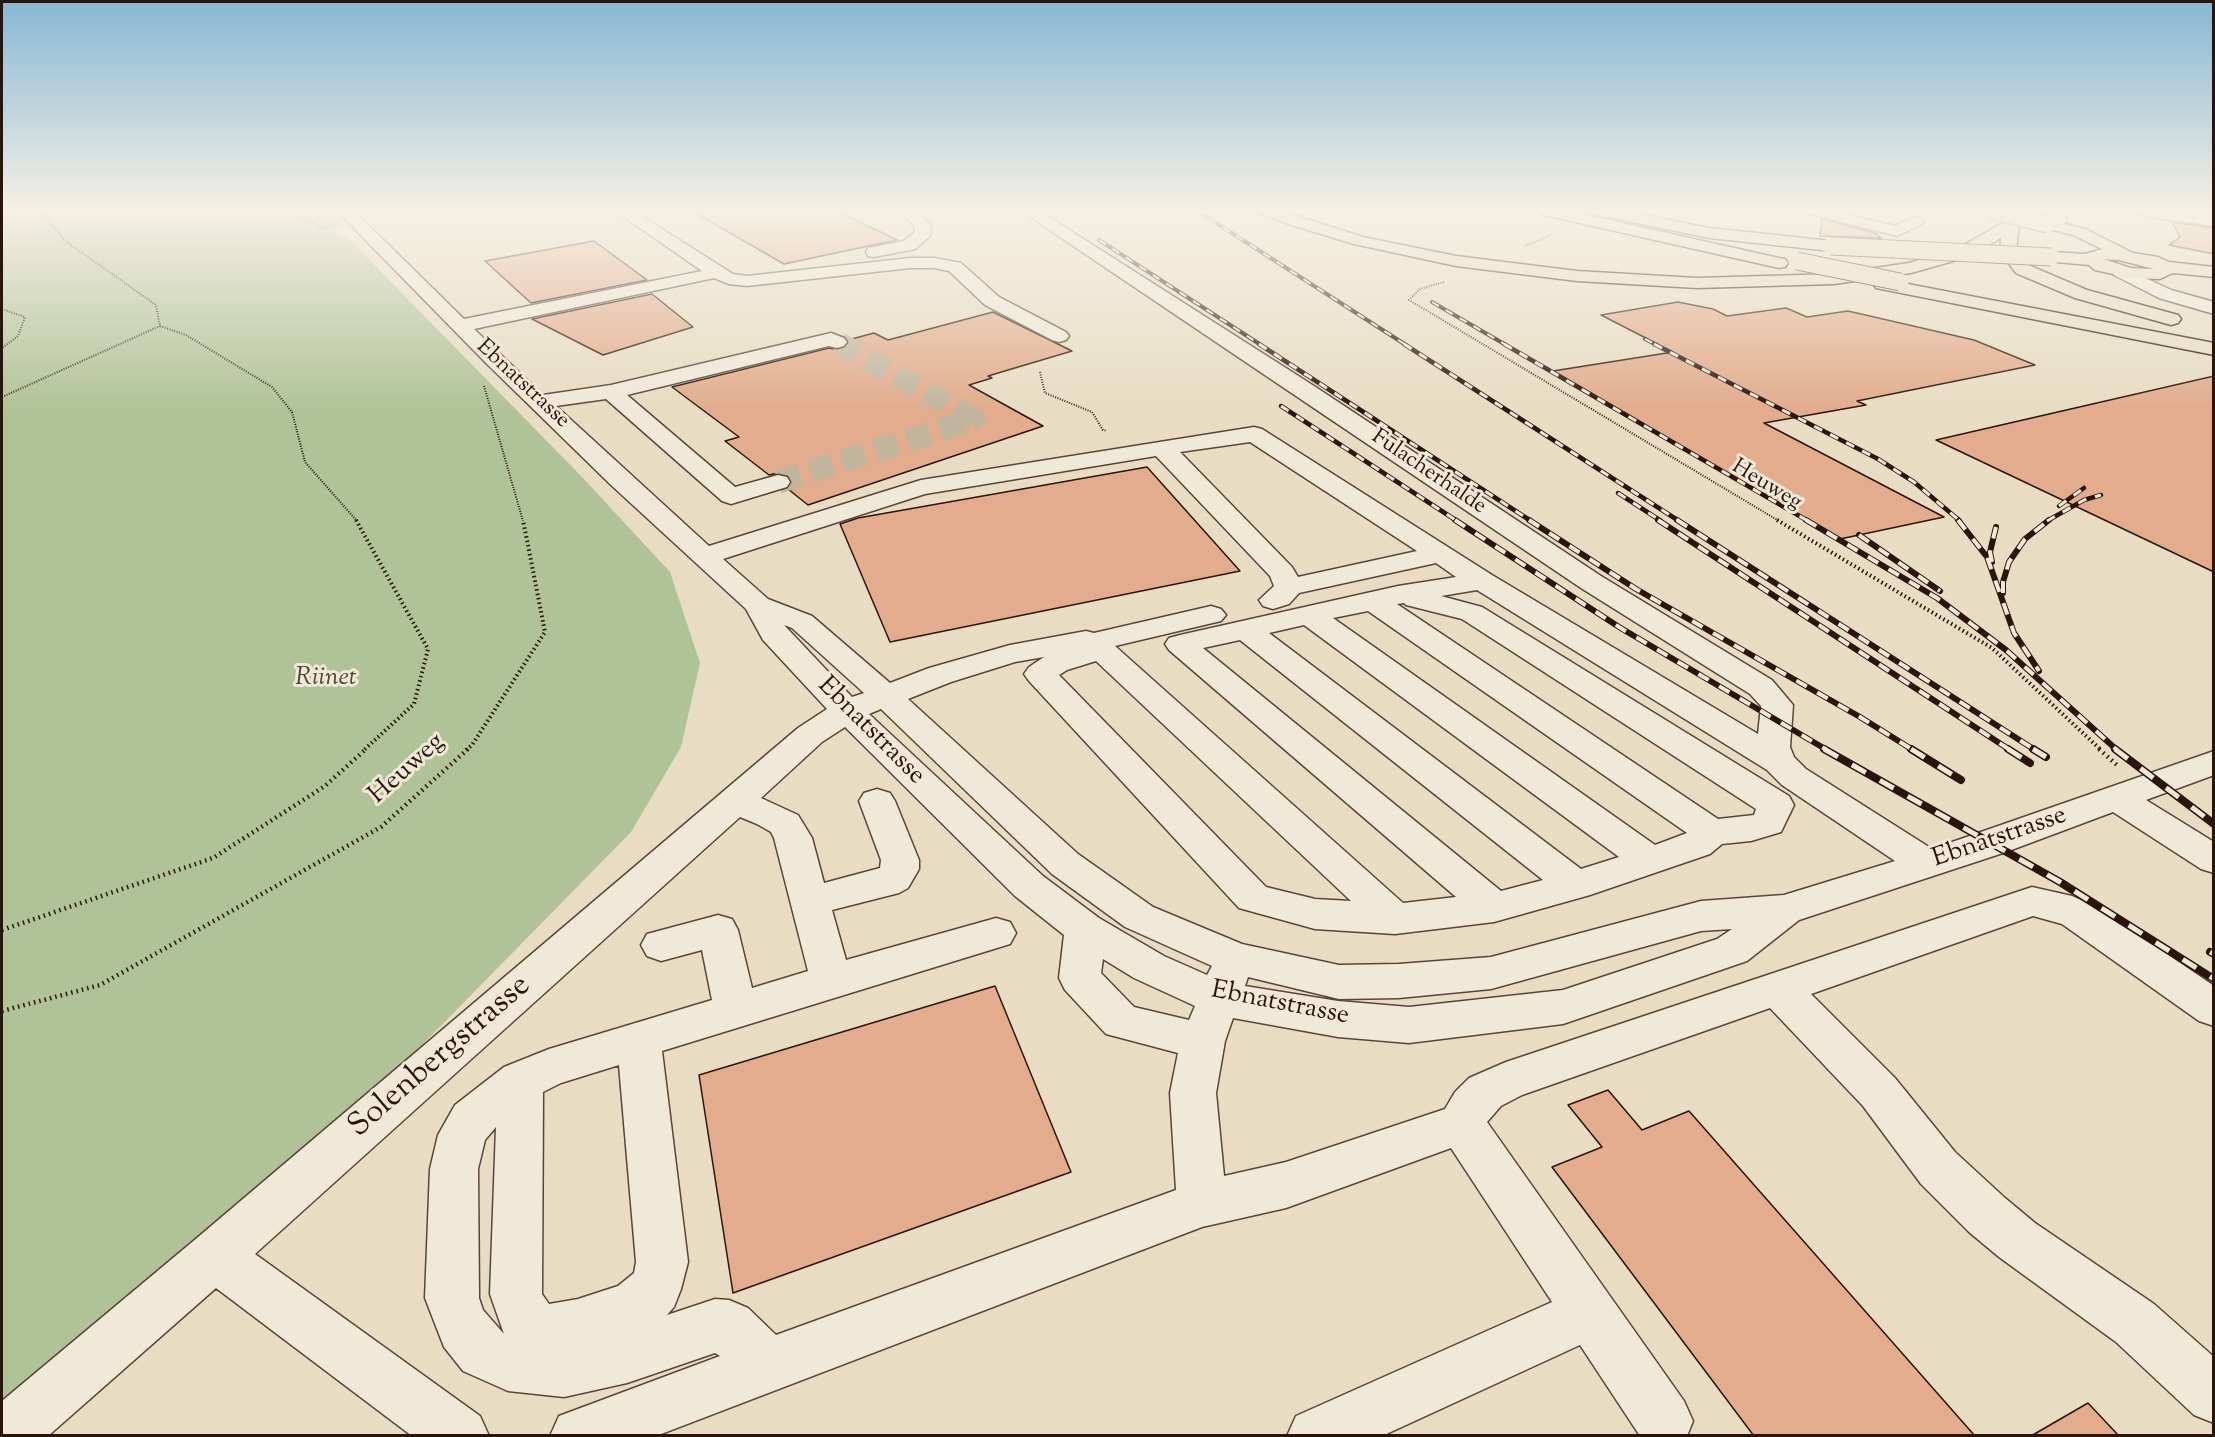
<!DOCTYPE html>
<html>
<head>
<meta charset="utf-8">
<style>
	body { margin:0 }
	#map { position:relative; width:2215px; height:1437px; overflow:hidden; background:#e8ddc3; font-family:"Sorts Mill Goudy",serif }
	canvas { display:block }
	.frame { position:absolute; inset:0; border:3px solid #2b140b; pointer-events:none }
</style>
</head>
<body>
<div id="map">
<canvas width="2215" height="1437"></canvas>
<div class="frame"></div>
</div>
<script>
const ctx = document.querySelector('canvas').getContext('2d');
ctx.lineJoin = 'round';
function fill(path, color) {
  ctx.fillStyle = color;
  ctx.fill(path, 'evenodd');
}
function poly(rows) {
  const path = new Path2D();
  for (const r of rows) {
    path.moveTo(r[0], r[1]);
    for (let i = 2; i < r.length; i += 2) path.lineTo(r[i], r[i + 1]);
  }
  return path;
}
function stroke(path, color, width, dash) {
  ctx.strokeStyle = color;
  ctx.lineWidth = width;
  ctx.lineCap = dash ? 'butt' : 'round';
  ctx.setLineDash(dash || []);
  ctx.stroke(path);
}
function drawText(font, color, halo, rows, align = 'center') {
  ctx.font = font + ' "Sorts Mill Goudy",serif';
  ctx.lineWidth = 6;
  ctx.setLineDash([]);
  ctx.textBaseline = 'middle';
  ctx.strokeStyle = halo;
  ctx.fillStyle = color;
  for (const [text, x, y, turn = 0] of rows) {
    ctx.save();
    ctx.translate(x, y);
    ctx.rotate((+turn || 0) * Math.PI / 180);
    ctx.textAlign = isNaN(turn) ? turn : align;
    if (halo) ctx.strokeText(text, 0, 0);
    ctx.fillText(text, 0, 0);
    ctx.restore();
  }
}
const green = poly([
	[2,210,329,210,343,226,325,230,350,240,582,477,670,572,700,663,681,747,631,832,215,1256,2,1436]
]);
const building = poly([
	[690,210,835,210,897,240,784,264,690,210],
	[1822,219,1875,233,1881,238,1820,236,1822,219],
	[2172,222,2214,228,2214,254,2169,245,2180,237,2172,222],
	[594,241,647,280,531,303,485,261,594,241],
	[652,294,693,327,603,355,532,319,652,294],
	[1678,302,1713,309,1727,316,1786,308,1807,317,1848,311,1974,340,2035,365,1857,401,1866,405,1764,423,1944,517,1840,539,1553,371,1673,352,1601,315,1678,302],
	[993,312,1072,351,988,376,992,378,969,385,1043,426,808,505,788,489,792,483,789,476,778,473,769,475,725,441,739,437,672,387,829,348,838,350,846,347,849,342,848,340,874,333,888,340,993,312],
	[2214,376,2214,572,1936,440,2149,391,2214,376],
	[1147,467,1240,571,890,642,840,524,858,518,1147,467],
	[995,986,1071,1172,733,1293,699,1075,995,986],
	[1608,1090,1642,1130,1689,1111,1975,1436,1754,1436,1552,1167,1602,1147,1568,1105,1608,1090],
	[2088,1403,2119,1436,2031,1436,2088,1403]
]);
const minorTunnelFar1 = poly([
	[837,342,843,345]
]);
const minorTunnel = poly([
	[778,482,974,419,840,344]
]);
const pathFar2 = poly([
	[285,210,328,230],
	[1525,246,1551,235],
	[1444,282,1420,289,1409,300,1779,521],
	[2,309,25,317,18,336,2,348],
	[160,326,186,335,272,387,292,412,305,462,357,521],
	[1040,372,1045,393,1092,412,1103,430,1107,431],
	[484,386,523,521],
	[2,397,160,326,156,305,64,240,46,217,31,210]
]);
const pathFar1 = poly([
	[356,520,428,649,414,704,364,750],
	[1777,520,1992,648,2101,750],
	[466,750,472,745,545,632,523,520]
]);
const path = poly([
	[2099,749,2118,766],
	[2,930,213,858,325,786,366,749],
	[2,1011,100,985,381,827,468,749]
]);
const minor = poly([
	[336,210,353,210,464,319,702,271,614,210,632,210,733,274,747,276,910,258,934,258,961,263,999,297,1066,332,1069,336,1066,340,1059,342,1052,340,985,305,949,271,934,268,910,268,747,286,729,284,714,278,474,329,543,395,611,385,831,333,844,338,847,342,844,346,837,348,829,346,627,395,735,487,778,475,787,477,790,482,787,487,731,504,722,501,606,399,556,406,709,546,921,480,1254,427,1262,429,1492,575,1758,734,1761,706,1750,694,1581,588,1020,210,1038,210,1314,386,1601,576,1772,680,1793,705,1790,747,1794,757,1806,769,1932,849,2214,751,2214,775,2146,800,2214,842,2214,873,2201,869,2113,812,2006,852,1799,920,1747,961,1563,1024,1409,1043,1338,1037,1233,1018,1225,1041,1216,1093,1224,1176,1286,1162,1445,1109,1455,1092,1469,1078,1506,1062,2032,887,2072,896,2090,904,2126,926,2214,986,2214,1026,2199,1021,2062,924,2033,916,1811,994,1895,1078,1955,1152,2005,1198,2035,1223,2154,1304,2214,1357,2214,1423,2194,1415,2116,1342,1999,1257,1969,1232,1921,1184,1863,1106,1770,1008,1522,1095,1501,1106,1487,1122,1684,1401,1693,1421,1687,1436,1640,1436,1580,1345,1382,1436,1287,1436,1296,1416,1552,1302,1451,1148,1286,1208,1202,1227,656,1436,550,1436,559,1416,720,1356,715,1353,627,1383,564,1397,508,1391,463,1371,444,1347,425,1298,430,1169,438,1135,455,1105,504,1067,549,1049,712,1000,702,950,661,961,647,956,641,945,647,934,718,915,732,919,738,930,752,988,808,971,774,838,771,832,757,824,740,817,255,1254,480,1416,489,1436,412,1436,216,1288,48,1436,2,1436,2,1401,197,1238,798,728,827,709,763,640,746,609,611,485,486,363,336,210],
	[1250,442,1417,551,1298,577,1292,567,1180,452,1250,442],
	[1156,456,1270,576,1274,586,1259,600,1263,606,1273,609,1289,604,1299,593,1436,563,1456,577,1398,586,1180,635,1169,638,1165,644,1169,650,1456,897,1403,903,1115,646,1221,621,1226,615,1221,609,1211,606,1094,633,1086,631,1010,645,929,668,890,683,812,616,768,599,723,559,925,494,1156,456],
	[1477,590,1767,770,1782,785,1895,861,1784,895,1701,901,1491,957,1399,964,1339,965,1242,944,1153,907,1078,854,908,699,951,682,1015,662,1044,657,1029,667,1024,674,1029,681,1239,908,1315,929,1395,934,1494,922,1590,895,1710,854,1722,844,1751,841,1781,832,1794,805,1789,796,1482,607,1441,596,1477,590],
	[1404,603,1406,605,1462,619,1756,809,1754,815,1718,819,1397,604,1404,603],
	[1368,611,1687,833,1655,845,1333,618,1368,611],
	[784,625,792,628,864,693,852,697,784,625],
	[1304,625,1619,857,1581,869,1269,633,1304,625],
	[1240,640,1543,880,1501,891,1203,648,1240,640],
	[1096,661,1351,901,1315,899,1266,887,1059,675,1067,670,1096,661],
	[881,709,1052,874,1125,927,1212,966,1207,975,1164,956,1099,918,1043,876,869,714,881,709],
	[845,727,1015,896,1064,935,1059,978,1065,990,1106,1034,1178,1053,1170,1093,1176,1190,776,1335,748,1308,729,1300,715,1299,667,1315,674,1307,681,1289,688,1262,662,1051,1010,944,1016,933,1010,922,996,918,846,960,832,910,899,893,908,888,919,869,919,860,895,801,890,793,877,789,864,793,859,801,881,860,880,868,824,883,812,838,798,815,761,798,822,742,845,727],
	[1732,929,1717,939,1563,990,1409,1007,1338,1001,1245,986,1248,977,1339,999,1399,998,1491,989,1701,931,1732,929],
	[1103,959,1134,978,1195,1006,1189,1020,1134,1007,1101,973,1103,959],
	[619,1065,636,1262,634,1273,618,1286,578,1299,549,1304,542,1294,543,1092,561,1083,619,1065],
	[496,1127,490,1294,504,1334,483,1310,479,1298,478,1169,485,1140,496,1127],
	[911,210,917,212,930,224,931,234,929,237,915,249,874,257,868,256,866,252,868,248,904,241,915,232,914,226,903,215,911,210],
	[1804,210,1830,210,1895,226,1916,216,1924,221,1922,224,1897,236,1807,213,1804,210],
	[2043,210,2059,210,2067,220,2058,229,2046,229,2044,226,2050,219,2043,210],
	[2137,210,2168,210,2214,216,2214,226,2144,216,2139,214,2137,210],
	[2120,266,2171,290,2214,302,2214,314,2159,298,2114,275,2111,271,2114,267,2120,266]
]);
const major = poly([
	[1590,210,1620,210,1709,228,1831,241,1839,246,1831,251,1709,238,1598,215,1590,210],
	[2047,219,2085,229,2133,253,2158,257,2169,262,2214,267,2214,277,2173,273,2160,279,2131,278,2095,270,2089,265,2045,261,2042,257,2045,253,2051,252,2085,254,2102,249,2073,235,2041,227,2039,224,2047,219],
	[2103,259,2119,260,2154,269,2131,268,2103,259]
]);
const highway = poly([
	[1257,210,1279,210,1363,237,1456,256,1577,271,1697,278,1834,274,1909,263,1959,248,2011,218,2019,223,2016,251,2028,265,2087,290,2178,315,2181,319,2178,323,2171,325,2075,298,2016,273,2000,252,2001,238,1971,256,1911,273,1834,284,1697,288,1577,281,1456,266,1354,244,1291,225,1260,213,1257,210],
	[1536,210,1564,210,1779,258,1785,259,1788,263,1785,267,1779,268,1544,215,1536,210],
	[1882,279,2214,343,2214,355,1876,288,1873,284,1876,280,1882,279]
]);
const railFar3 = poly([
	[1196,210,1406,345],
	[1099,240,1261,345],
	[1432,302,1506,345],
	[1645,339,1657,345]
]);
const railFar2 = poly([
	[1259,344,1531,521],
	[1404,344,1679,521],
	[1504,344,1808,521],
	[1654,344,1878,459,1914,482,1960,521],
	[1281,406,1457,521],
	[1618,493,1661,521],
	[2059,506,2084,488],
	[2047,521,2084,500,2101,495]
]);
const railFar1 = poly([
	[1455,520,1619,627,1827,750],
	[1529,520,1636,589,1860,717,1913,750],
	[1658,520,2010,750],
	[1677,520,2035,750],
	[1806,520,1937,598,2006,650,2117,750],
	[1958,520,1987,557,2014,633,2039,671],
	[1859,535,1940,591],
	[1992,562,1990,552,1996,527],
	[2003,593,2003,582,2009,562,2025,539,2049,520]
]);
const rail = poly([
	[1824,749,2060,882,2214,979],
	[1911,749,1961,780],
	[2008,749,2030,763],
	[2033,749,2046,757],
	[2115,749,2214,824],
	[2210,952,2214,954]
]);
const majorBridge = poly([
	[1991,210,2047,224],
	[1831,246,2051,257]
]);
const highwayBridge = poly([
	[1797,261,1900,282]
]);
const farStreetnames = [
	["Ebnatstrasse",522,385,43],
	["Fulacherhalde",1428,473,34],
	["Heuweg",1766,486,31]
];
const parkNames = [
	["Riinet",326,680]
];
const streetNames = [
	["Ebnatstrasse",870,732,45],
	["Heuweg",408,770,-42],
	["Ebnatstrasse",2000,839,-19],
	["Ebnatstrasse",1280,1005,11]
];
const nearStreetnames = [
	["Solenbergstrasse",441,1058,-41]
];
fill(green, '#b0c298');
fill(building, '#e2ac8d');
stroke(building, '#2b140b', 1.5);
stroke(minorTunnelFar1, '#c2b59e', 17, [17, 9]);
stroke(minorTunnel, '#c2b59e', 23, [23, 11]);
stroke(minor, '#5a4639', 3);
stroke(major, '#2b140b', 3);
stroke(highway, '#2b140b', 3);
stroke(pathFar2, '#2b140b', 2, [1, 1.5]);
stroke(pathFar1, '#2b140b', 4, [1.5, 3]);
stroke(path, '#2b140b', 4.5, [1.5, 4]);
fill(minor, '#f0e9d8');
fill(major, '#e8ddc3');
fill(highway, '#e8ddc3');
stroke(railFar3, '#2b140b', 4);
stroke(railFar2, '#2b140b', 4.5);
stroke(railFar1, '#2b140b', 6);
stroke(rail, '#2b140b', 8);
stroke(railFar3, '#f0e9d8', 2, [8]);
stroke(railFar2, '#f0e9d8', 3, [9]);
stroke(railFar1, '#f0e9d8', 4, [12]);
stroke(rail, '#f0e9d8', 5, [16]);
stroke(majorBridge, '#2b140b', 19, []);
stroke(highwayBridge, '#2b140b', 19, []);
stroke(majorBridge, '#e8ddc3', 17);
stroke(highwayBridge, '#e8ddc3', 17);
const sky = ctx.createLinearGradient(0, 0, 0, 411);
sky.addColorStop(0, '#87b7d4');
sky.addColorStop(0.51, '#f5f0e4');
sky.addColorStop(1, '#f5f0e400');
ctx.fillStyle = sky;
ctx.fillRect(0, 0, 2215, 411);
drawText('22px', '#2b140b', '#f0e9d8', farStreetnames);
drawText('italic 26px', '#534835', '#f0e9d8', parkNames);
drawText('26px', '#2b140b', '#f0e9d8', streetNames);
drawText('32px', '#2b140b', '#f0e9d8', nearStreetnames);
</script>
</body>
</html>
